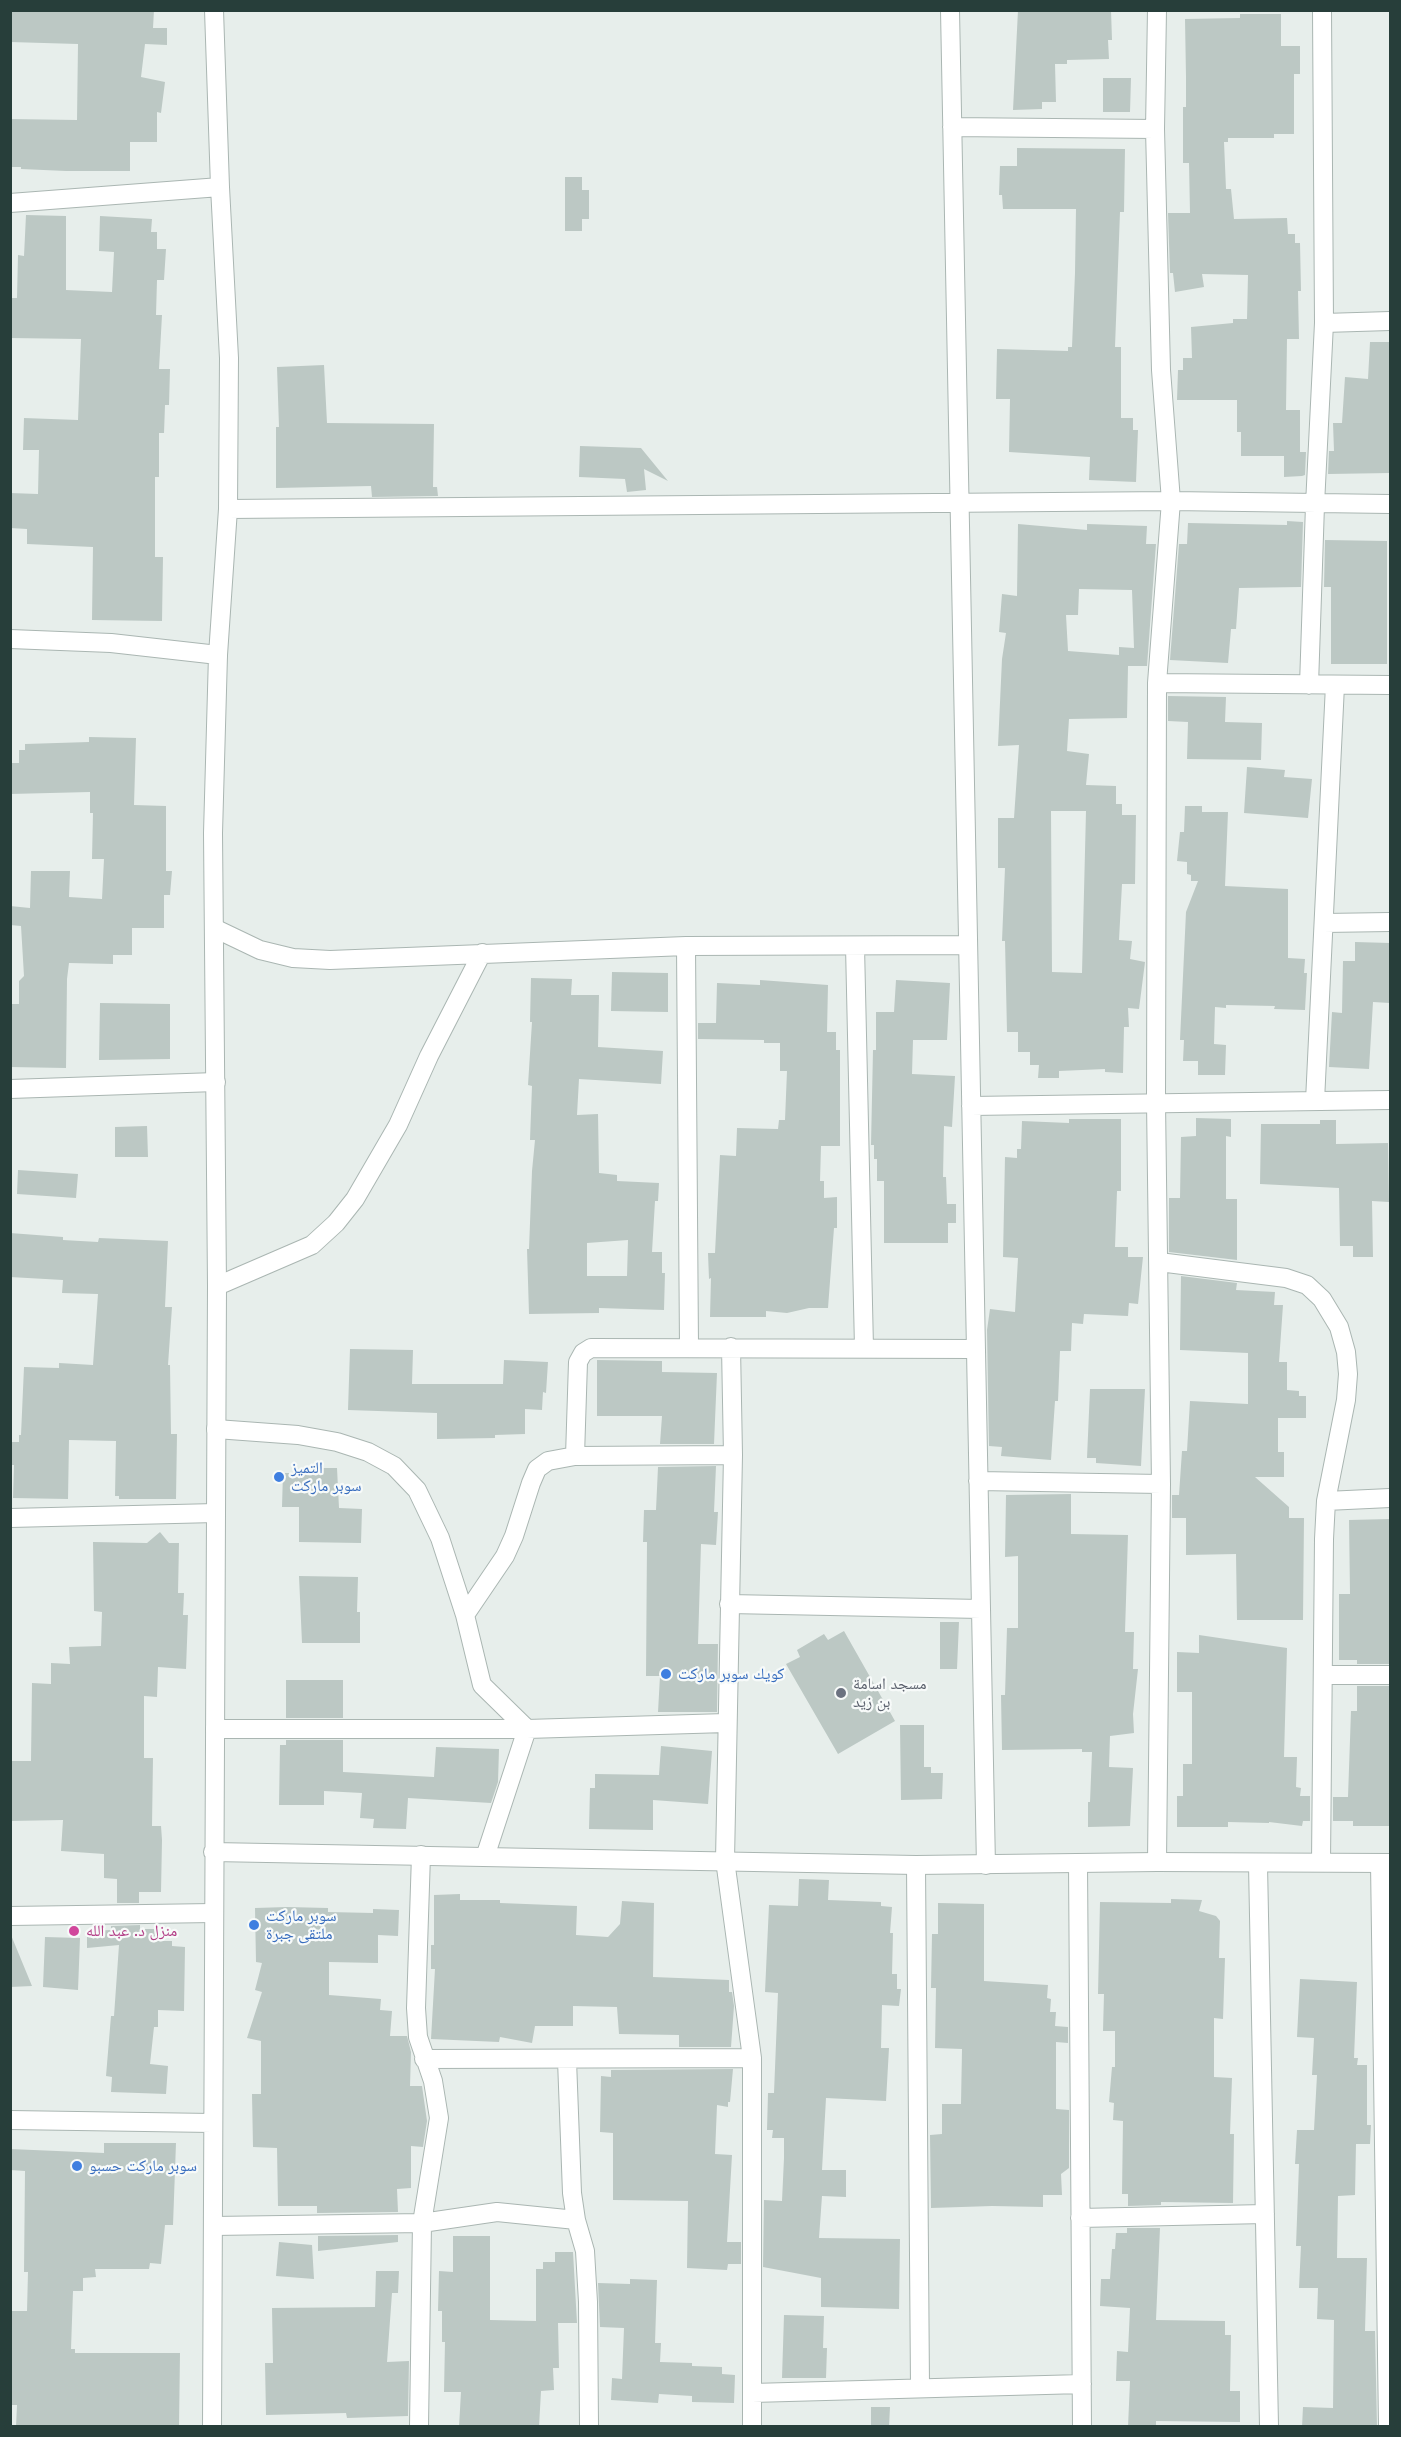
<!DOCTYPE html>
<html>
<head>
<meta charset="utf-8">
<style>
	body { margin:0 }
	#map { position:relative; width:1401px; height:2437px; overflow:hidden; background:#e7eeeb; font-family:Inter,sans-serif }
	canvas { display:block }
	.frame { position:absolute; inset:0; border:12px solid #273e3a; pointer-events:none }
</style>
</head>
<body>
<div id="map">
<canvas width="1401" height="2437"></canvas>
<div class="frame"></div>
</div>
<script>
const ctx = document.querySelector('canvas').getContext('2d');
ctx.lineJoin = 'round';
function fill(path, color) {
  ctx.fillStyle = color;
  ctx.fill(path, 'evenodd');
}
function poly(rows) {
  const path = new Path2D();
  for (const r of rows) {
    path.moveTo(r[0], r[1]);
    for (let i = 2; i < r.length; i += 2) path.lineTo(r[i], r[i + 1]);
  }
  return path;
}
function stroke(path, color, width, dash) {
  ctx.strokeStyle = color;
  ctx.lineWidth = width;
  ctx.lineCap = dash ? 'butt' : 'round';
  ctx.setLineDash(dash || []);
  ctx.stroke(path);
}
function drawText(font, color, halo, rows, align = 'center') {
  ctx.font = font + ' Inter,"Noto Naskh Arabic",sans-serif';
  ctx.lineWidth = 4.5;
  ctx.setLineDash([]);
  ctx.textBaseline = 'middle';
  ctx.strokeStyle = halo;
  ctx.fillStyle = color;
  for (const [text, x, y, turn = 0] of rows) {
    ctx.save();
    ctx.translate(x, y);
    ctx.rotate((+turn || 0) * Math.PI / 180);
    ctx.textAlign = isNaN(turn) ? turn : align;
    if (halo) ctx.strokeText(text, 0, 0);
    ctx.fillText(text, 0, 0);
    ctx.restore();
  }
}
const building = poly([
	[12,10,154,10,153,28,167,28,167,45,145,44,141,77,165,82,161,113,157,112,157,142,130,142,130,171,66,171,21,169,21,167,10,167,10,119,77,120,78,44,10,42],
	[1018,10,1111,10,1112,40,1108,40,1109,59,1067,60,1067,64,1055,64,1056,102,1042,102,1042,109,1013,110],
	[1240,14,1281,14,1281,46,1300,46,1300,74,1294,74,1294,134,1274,134,1274,138,1228,138,1228,142,1224,142,1226,189,1231,189,1234,219,1287,218,1288,234,1295,234,1295,243,1300,243,1301,291,1298,291,1299,339,1287,339,1286,410,1300,410,1300,452,1306,452,1305,475,1302,476,1284,477,1284,456,1241,456,1241,432,1237,432,1237,400,1177,400,1178,370,1183,370,1183,358,1192,358,1191,327,1233,323,1233,319,1247,319,1248,275,1202,274,1204,287,1175,292,1173,273,1170,273,1168,213,1190,213,1189,163,1183,163,1183,107,1186,107,1186,77,1185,19,1240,18],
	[1103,78,1131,78,1130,112,1103,112],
	[1017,148,1125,149,1124,212,1120,212,1115,347,1121,347,1121,418,1133,418,1133,430,1138,430,1136,482,1089,480,1090,457,1009,452,1010,399,996,399,997,349,1068,351,1068,347,1072,347,1075,273,1076,209,1003,209,1002,195,999,195,1000,166,1017,166],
	[565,177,582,177,582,190,589,190,589,219,582,219,582,231,565,231],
	[26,215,66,216,66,290,112,292,114,252,99,251,100,216,152,219,151,232,157,232,157,249,166,249,164,280,157,280,156,315,162,315,159,369,170,369,169,405,165,405,164,433,159,433,159,477,155,477,155,557,163,557,162,621,92,620,93,547,27,544,27,529,10,528,10,493,38,494,39,450,23,450,24,418,78,420,81,339,10,338,10,298,17,298,18,255,24,256],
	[1370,342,1390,342,1390,473,1328,474,1329,451,1334,451,1333,423,1342,423,1345,377,1368,379],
	[324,365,327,423,434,424,433,487,437,487,438,496,372,497,371,486,276,488,276,427,279,427,277,367],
	[580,446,641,448,668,481,644,469,646,490,627,492,625,479,579,477],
	[1287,521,1303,522,1301,587,1239,588,1236,629,1231,629,1228,663,1170,660,1179,544,1187,544,1188,523,1287,525],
	[1018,524,1087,530,1087,524,1147,526,1146,544,1156,544,1147,666,1128,666,1127,718,1069,719,1067,751,1089,754,1086,785,1116,786,1116,804,1122,804,1122,815,1136,815,1135,884,1122,884,1119,940,1132,941,1130,959,1145,962,1139,1009,1128,1008,1129,1027,1124,1027,1123,1073,1105,1072,1105,1069,1059,1071,1059,1078,1038,1078,1039,1065,1030,1065,1030,1052,1018,1052,1018,1032,1007,1032,1005,941,1002,941,1005,868,998,868,998,818,1014,818,1019,745,998,746,1002,659,1006,633,999,632,1002,594,1017,596],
	[1079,589,1132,590,1134,648,1119,647,1119,655,1068,651,1066,615,1078,615],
	[1051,811,1086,811,1082,973,1052,972],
	[1325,540,1387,541,1387,664,1331,664,1331,587,1324,587],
	[1168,696,1226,697,1225,722,1262,723,1261,760,1187,759,1188,722,1168,721],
	[89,737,136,738,134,805,166,806,166,871,172,871,170,895,164,895,164,928,132,928,132,955,113,955,113,964,69,963,67,979,66,1068,10,1067,10,1004,19,1004,19,981,24,976,21,926,10,925,10,906,30,908,31,871,70,871,69,897,102,899,104,859,92,859,93,813,90,813,90,792,10,794,10,763,19,763,19,750,25,750,25,744,89,742],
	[1247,767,1285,770,1284,777,1312,779,1308,818,1244,813],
	[1185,806,1202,806,1202,812,1228,812,1225,886,1288,889,1288,958,1305,959,1304,973,1307,973,1305,1010,1274,1009,1275,1006,1226,1005,1226,1008,1215,1007,1214,1044,1226,1045,1225,1075,1198,1075,1198,1061,1183,1061,1184,1040,1180,1040,1186,912,1198,881,1191,881,1191,875,1187,874,1187,862,1177,861,1180,832,1184,832],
	[1355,942,1390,943,1390,1003,1373,1002,1369,1069,1329,1067,1332,1012,1342,1013,1343,961,1355,961],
	[612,972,668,973,668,1012,611,1011],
	[531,978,572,979,571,995,599,995,598,1047,663,1051,661,1084,579,1079,577,1115,598,1114,599,1173,617,1175,617,1181,659,1183,658,1201,655,1201,652,1252,662,1252,662,1273,665,1273,664,1310,599,1308,599,1313,529,1314,527,1249,529,1249,532,1171,535,1140,530,1140,532,1086,528,1085,532,1022,530,1022],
	[628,1240,627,1276,587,1276,587,1243],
	[760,980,828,985,827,1032,836,1032,836,1050,840,1050,840,1146,821,1146,820,1181,824,1181,824,1198,837,1197,837,1228,834,1228,828,1308,809,1308,787,1313,766,1311,766,1317,710,1317,711,1278,709,1279,708,1253,715,1253,720,1155,736,1156,737,1128,778,1129,779,1120,785,1120,787,1071,780,1071,780,1043,764,1043,764,1040,698,1039,698,1023,716,1023,717,983,760,985],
	[896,980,950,983,947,1040,913,1040,912,1074,955,1076,952,1127,944,1126,943,1177,946,1177,947,1204,956,1204,956,1223,948,1223,948,1243,884,1243,884,1181,877,1181,877,1159,874,1159,874,1145,871,1145,873,1050,876,1050,876,1012,894,1012],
	[100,1003,170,1004,170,1059,99,1060],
	[1196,1118,1231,1119,1231,1137,1226,1136,1226,1199,1237,1199,1237,1260,1169,1252,1169,1198,1180,1198,1181,1137,1196,1136],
	[1069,1119,1121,1119,1121,1191,1117,1191,1115,1247,1128,1247,1128,1257,1143,1257,1138,1304,1129,1303,1128,1316,1084,1314,1083,1324,1072,1323,1071,1351,1060,1351,1058,1401,1055,1401,1051,1460,1001,1456,1002,1447,989,1446,987,1330,990,1309,1015,1312,1018,1258,1003,1257,1005,1157,1017,1158,1017,1149,1021,1149,1022,1121,1069,1123],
	[1320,1120,1336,1120,1336,1144,1388,1143,1389,1202,1372,1201,1373,1257,1353,1257,1353,1246,1340,1246,1339,1188,1260,1184,1261,1124,1320,1124],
	[147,1126,148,1157,115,1157,115,1127],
	[18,1170,78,1174,76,1198,17,1194],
	[10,1233,63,1237,63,1240,98,1242,99,1238,168,1241,165,1307,172,1307,168,1365,170,1365,171,1434,177,1434,176,1499,119,1499,119,1496,115,1496,116,1441,69,1440,68,1499,13,1498,14,1465,10,1465,10,1442,19,1442,19,1435,21,1435,24,1367,59,1368,59,1363,93,1365,98,1294,62,1293,63,1280,10,1277],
	[1181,1276,1237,1283,1236,1290,1275,1292,1274,1305,1283,1305,1279,1362,1287,1362,1287,1390,1299,1391,1299,1396,1306,1396,1306,1418,1278,1418,1278,1452,1284,1452,1284,1477,1255,1477,1289,1507,1289,1518,1304,1518,1303,1620,1237,1620,1236,1554,1186,1555,1186,1518,1172,1518,1172,1495,1179,1495,1182,1451,1187,1451,1190,1401,1248,1404,1248,1353,1180,1350],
	[350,1349,413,1350,412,1384,503,1384,504,1360,548,1362,546,1393,543,1392,542,1410,525,1409,525,1434,495,1435,495,1438,437,1439,437,1413,348,1410],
	[597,1360,662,1361,662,1372,717,1373,714,1444,660,1444,662,1416,597,1416],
	[1090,1389,1145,1389,1141,1466,1096,1463,1096,1458,1087,1458],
	[716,1466,714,1512,718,1512,716,1545,701,1544,698,1644,718,1644,717,1712,658,1712,660,1676,646,1676,647,1542,643,1542,644,1510,656,1510,658,1467],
	[314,1468,337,1468,339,1508,362,1509,361,1543,299,1542,299,1507,282,1507,283,1473,313,1473],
	[1071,1494,1071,1534,1128,1535,1125,1632,1134,1632,1133,1669,1138,1669,1133,1714,1134,1733,1110,1736,1109,1767,1133,1768,1130,1826,1088,1827,1088,1802,1090,1802,1092,1752,1082,1752,1082,1749,1002,1750,1001,1695,1005,1695,1007,1628,1018,1628,1018,1556,1005,1557,1006,1495],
	[1390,1519,1390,1664,1357,1664,1357,1660,1339,1660,1339,1594,1350,1594,1349,1520],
	[160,1532,169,1543,179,1543,178,1593,184,1593,183,1615,188,1615,186,1669,158,1667,157,1697,144,1696,144,1758,153,1758,152,1826,161,1826,162,1840,161,1892,139,1892,139,1903,117,1903,117,1879,104,1878,104,1854,61,1851,63,1820,10,1821,10,1761,31,1761,32,1683,51,1684,51,1663,70,1664,69,1647,101,1646,102,1612,94,1611,93,1542,147,1543],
	[299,1576,358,1577,357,1612,360,1612,360,1643,302,1643],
	[940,1622,959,1622,957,1669,940,1669],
	[844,1631,895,1721,838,1754,786,1664,800,1657,797,1650,824,1634,828,1640],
	[1199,1635,1287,1648,1284,1757,1297,1757,1296,1787,1301,1788,1300,1796,1310,1796,1310,1821,1303,1821,1302,1826,1269,1822,1269,1823,1228,1822,1228,1827,1177,1827,1177,1796,1183,1796,1183,1764,1192,1764,1192,1692,1177,1692,1177,1652,1199,1653],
	[286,1680,343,1680,343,1718,286,1718],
	[1357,1686,1390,1686,1390,1826,1353,1826,1353,1821,1333,1821,1333,1797,1348,1797,1351,1711,1357,1711],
	[900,1725,924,1725,924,1767,931,1767,931,1773,943,1773,942,1799,901,1800],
	[286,1740,343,1740,343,1772,434,1777,436,1747,499,1749,498,1782,491,1803,408,1798,406,1829,373,1828,374,1819,360,1818,362,1793,324,1791,324,1805,279,1805,280,1745,286,1745],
	[661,1746,712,1751,708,1804,653,1800,653,1830,589,1829,590,1788,595,1788,595,1774,659,1775],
	[799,1879,829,1880,828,1900,881,1902,881,1906,892,1907,890,1933,893,1933,892,1974,897,1974,897,1989,901,1989,899,2006,882,2005,881,2048,889,2048,886,2101,826,2098,822,2170,846,2170,846,2197,822,2196,819,2238,900,2239,899,2309,821,2307,821,2278,763,2267,764,2200,782,2201,784,2158,784,2138,772,2138,773,2130,767,2130,768,2093,774,2093,778,1993,765,1992,769,1905,798,1906],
	[460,1894,460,1900,500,1900,500,1903,577,1906,576,1935,608,1937,620,1924,622,1901,654,1903,653,1977,729,1980,729,1992,732,1992,734,2006,731,2047,679,2047,679,2035,619,2034,617,2007,573,2006,573,2026,535,2026,532,2043,500,2037,499,2042,431,2039,435,1969,431,1969,431,1945,434,1945,434,1895],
	[1171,1899,1202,1900,1199,1911,1216,1916,1220,1921,1219,1958,1225,1958,1223,2019,1214,2018,1214,2077,1232,2078,1230,2134,1234,2134,1233,2203,1161,2202,1161,2205,1128,2206,1128,2194,1122,2194,1123,2121,1113,2120,1114,2103,1109,2102,1112,2067,1115,2067,1115,2031,1103,2031,1104,1994,1098,1994,1100,1902,1171,1903],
	[938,1903,984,1904,984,1981,1048,1985,1047,1998,1051,1999,1050,2012,1056,2012,1055,2026,1068,2027,1068,2043,1056,2042,1056,2109,1069,2110,1069,2168,1061,2174,1062,2195,1043,2195,1043,2207,992,2206,931,2208,930,2135,942,2134,942,2104,961,2104,962,2049,935,2048,936,1988,931,1988,932,1934,938,1934],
	[287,1907,328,1908,328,1912,373,1913,373,1909,399,1910,398,1936,378,1935,378,1963,329,1962,329,1995,381,1999,380,2010,392,2011,390,2036,407,2036,411,2052,410,2086,422,2086,427,2121,423,2147,411,2146,411,2188,397,2189,398,2212,317,2213,317,2206,278,2206,277,2148,253,2147,252,2094,261,2094,261,2041,247,2038,262,1992,255,1990,262,1963,256,1962,255,1908],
	[140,1925,140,1929,158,1929,158,1941,172,1941,172,1946,185,1947,184,2011,158,2010,158,2027,154,2027,150,2064,168,2066,166,2094,111,2092,112,2077,106,2076,111,2016,114,2016,119,1945,87,1948,87,1931,111,1930,111,1926],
	[11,1935,32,1986,10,1987],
	[45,1937,80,1938,78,1990,43,1987],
	[1300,1979,1357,1982,1354,2058,1358,2058,1357,2065,1367,2065,1367,2125,1371,2125,1370,2144,1356,2144,1355,2195,1338,2196,1337,2258,1367,2258,1365,2331,1375,2331,1377,2427,1302,2427,1303,2407,1333,2408,1334,2320,1317,2319,1318,2288,1299,2288,1301,2246,1296,2246,1299,2164,1295,2164,1297,2130,1314,2130,1317,2075,1312,2075,1314,2038,1297,2037],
	[733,2069,730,2102,728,2102,728,2107,717,2105,715,2154,732,2155,727,2242,741,2242,741,2264,728,2264,727,2270,687,2268,688,2201,613,2200,613,2133,600,2132,601,2076,611,2077,611,2070],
	[104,2143,176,2143,173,2225,165,2225,161,2264,150,2263,149,2269,95,2269,96,2277,83,2278,83,2291,73,2291,71,2349,75,2349,75,2353,180,2353,179,2427,16,2427,17,2405,10,2405,10,2311,27,2311,28,2272,24,2272,25,2171,10,2170,10,2149,104,2153],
	[1127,2228,1160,2228,1156,2320,1225,2321,1225,2335,1231,2335,1230,2391,1240,2391,1240,2422,1156,2421,1156,2427,1128,2427,1130,2381,1116,2381,1117,2351,1128,2352,1130,2308,1100,2306,1101,2279,1110,2279,1112,2249,1115,2249,1116,2233,1127,2233],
	[398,2235,398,2242,318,2251,318,2236],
	[453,2236,490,2236,490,2320,536,2321,536,2269,543,2269,543,2262,555,2262,555,2252,573,2252,577,2323,558,2323,559,2368,553,2368,554,2390,541,2391,539,2427,459,2427,461,2392,444,2392,445,2342,442,2342,442,2311,438,2311,439,2271,453,2272],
	[279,2242,312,2245,314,2279,276,2276],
	[376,2271,399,2271,398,2293,392,2293,387,2362,409,2361,408,2416,347,2418,346,2413,266,2415,265,2363,273,2363,272,2308,375,2307],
	[630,2279,657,2280,655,2343,661,2343,660,2362,692,2363,692,2366,722,2367,722,2374,735,2375,734,2403,692,2402,692,2396,659,2394,658,2403,611,2400,612,2378,622,2379,624,2328,600,2327,598,2283,630,2284],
	[784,2315,824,2316,823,2348,827,2348,826,2378,782,2378],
	[871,2407,890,2407,889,2427,871,2427]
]);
const minor = poly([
	[214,10,220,187,229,358,228,509,218,655],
	[950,10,986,1865],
	[952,127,1155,129],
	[10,203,220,187],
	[1324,323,1390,321],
	[228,509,1171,501,1390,504],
	[1157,683,1390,685],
	[1309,685,1315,505,1324,323,1322,10],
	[1324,923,1390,922],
	[214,928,260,950,293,958,330,960,686,946,968,945],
	[686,946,689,1347],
	[855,946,864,1348],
	[10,1089,216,1082],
	[1315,1101,1335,685],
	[971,1106,1390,1100],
	[1159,1262,1286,1278,1307,1285,1322,1299,1339,1327,1346,1352,1348,1374,1346,1400,1326,1501,1324,1539,1321,1862],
	[217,1286,312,1245,336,1223,355,1199,398,1125,429,1056,482,953],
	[731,1347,733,1455,725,1860,752,2058,752,2426],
	[216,1429,298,1435,337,1442,368,1452,394,1466,417,1490,440,1538,465,1615,482,1685,527,1729,485,1857],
	[575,1456,578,1362,583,1353,591,1348,976,1349],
	[978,1481,1161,1484],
	[1326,1501,1390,1498],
	[10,1518,216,1513],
	[729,1604,981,1609],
	[465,1615,505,1556,514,1536,531,1483,537,1469,548,1461,575,1456,733,1455],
	[1323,1675,1390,1675],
	[215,1729,527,1729,726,1723],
	[1157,1862,1161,1484,1156,1102,1157,683,1171,501,1161,370,1155,129,1157,10],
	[1078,1863,1082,2426],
	[1380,1863,1388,2426],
	[1258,1864,1269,2426],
	[916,1865,920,2387],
	[10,1916,213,1913],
	[424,2059,752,2058],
	[567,2060,572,2193,576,2220,585,2251,588,2302,589,2426],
	[1080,2218,1265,2214],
	[213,2226,422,2223,497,2212,576,2220],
	[752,2393,1082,2384],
	[419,2426,422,2223,439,2118,433,2081,418,2037,416,2008,421,1855]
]);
const tertiary = poly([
	[10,639,111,643,218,655,213,833,217,1286,212,2426],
	[213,1852,916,1865,1157,1862,1390,1863],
	[10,2120,212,2123]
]);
const markers = [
	[279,1477,6,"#3f7fe0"],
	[666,1674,6,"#3f7fe0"],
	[841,1693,6,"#6b7280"],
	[254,1925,6,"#3f7fe0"],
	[74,1931,6,"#d1479c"],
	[77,2166,6,"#3f7fe0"]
];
const shopNames = [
	["التميز",291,1468],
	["سوبر ماركت",291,1486],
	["كويك سوبر ماركت",678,1674],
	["سوبر ماركت",266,1916],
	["ملتقى جبرة",266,1934],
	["سوبر ماركت حسبو",89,2166]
];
const worshipNames = [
	["مسجد اسامة",853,1684],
	["بن زيد",853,1702]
];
const hotelNames = [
	["منزل د. عبد الله",86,1931]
];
fill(building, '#bcc8c4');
stroke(minor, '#aab6b2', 20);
stroke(tertiary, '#aab6b2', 20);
stroke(minor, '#fff', 18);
stroke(tertiary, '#fff', 18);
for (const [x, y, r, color] of markers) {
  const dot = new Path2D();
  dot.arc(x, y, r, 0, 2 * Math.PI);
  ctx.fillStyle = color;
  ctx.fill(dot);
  stroke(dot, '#f7faf9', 2);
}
drawText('16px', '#366cbe', '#f7faf9', shopNames, 'left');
drawText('16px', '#5b616d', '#f7faf9', worshipNames, 'left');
drawText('16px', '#b23c85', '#f7faf9', hotelNames, 'left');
</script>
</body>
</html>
